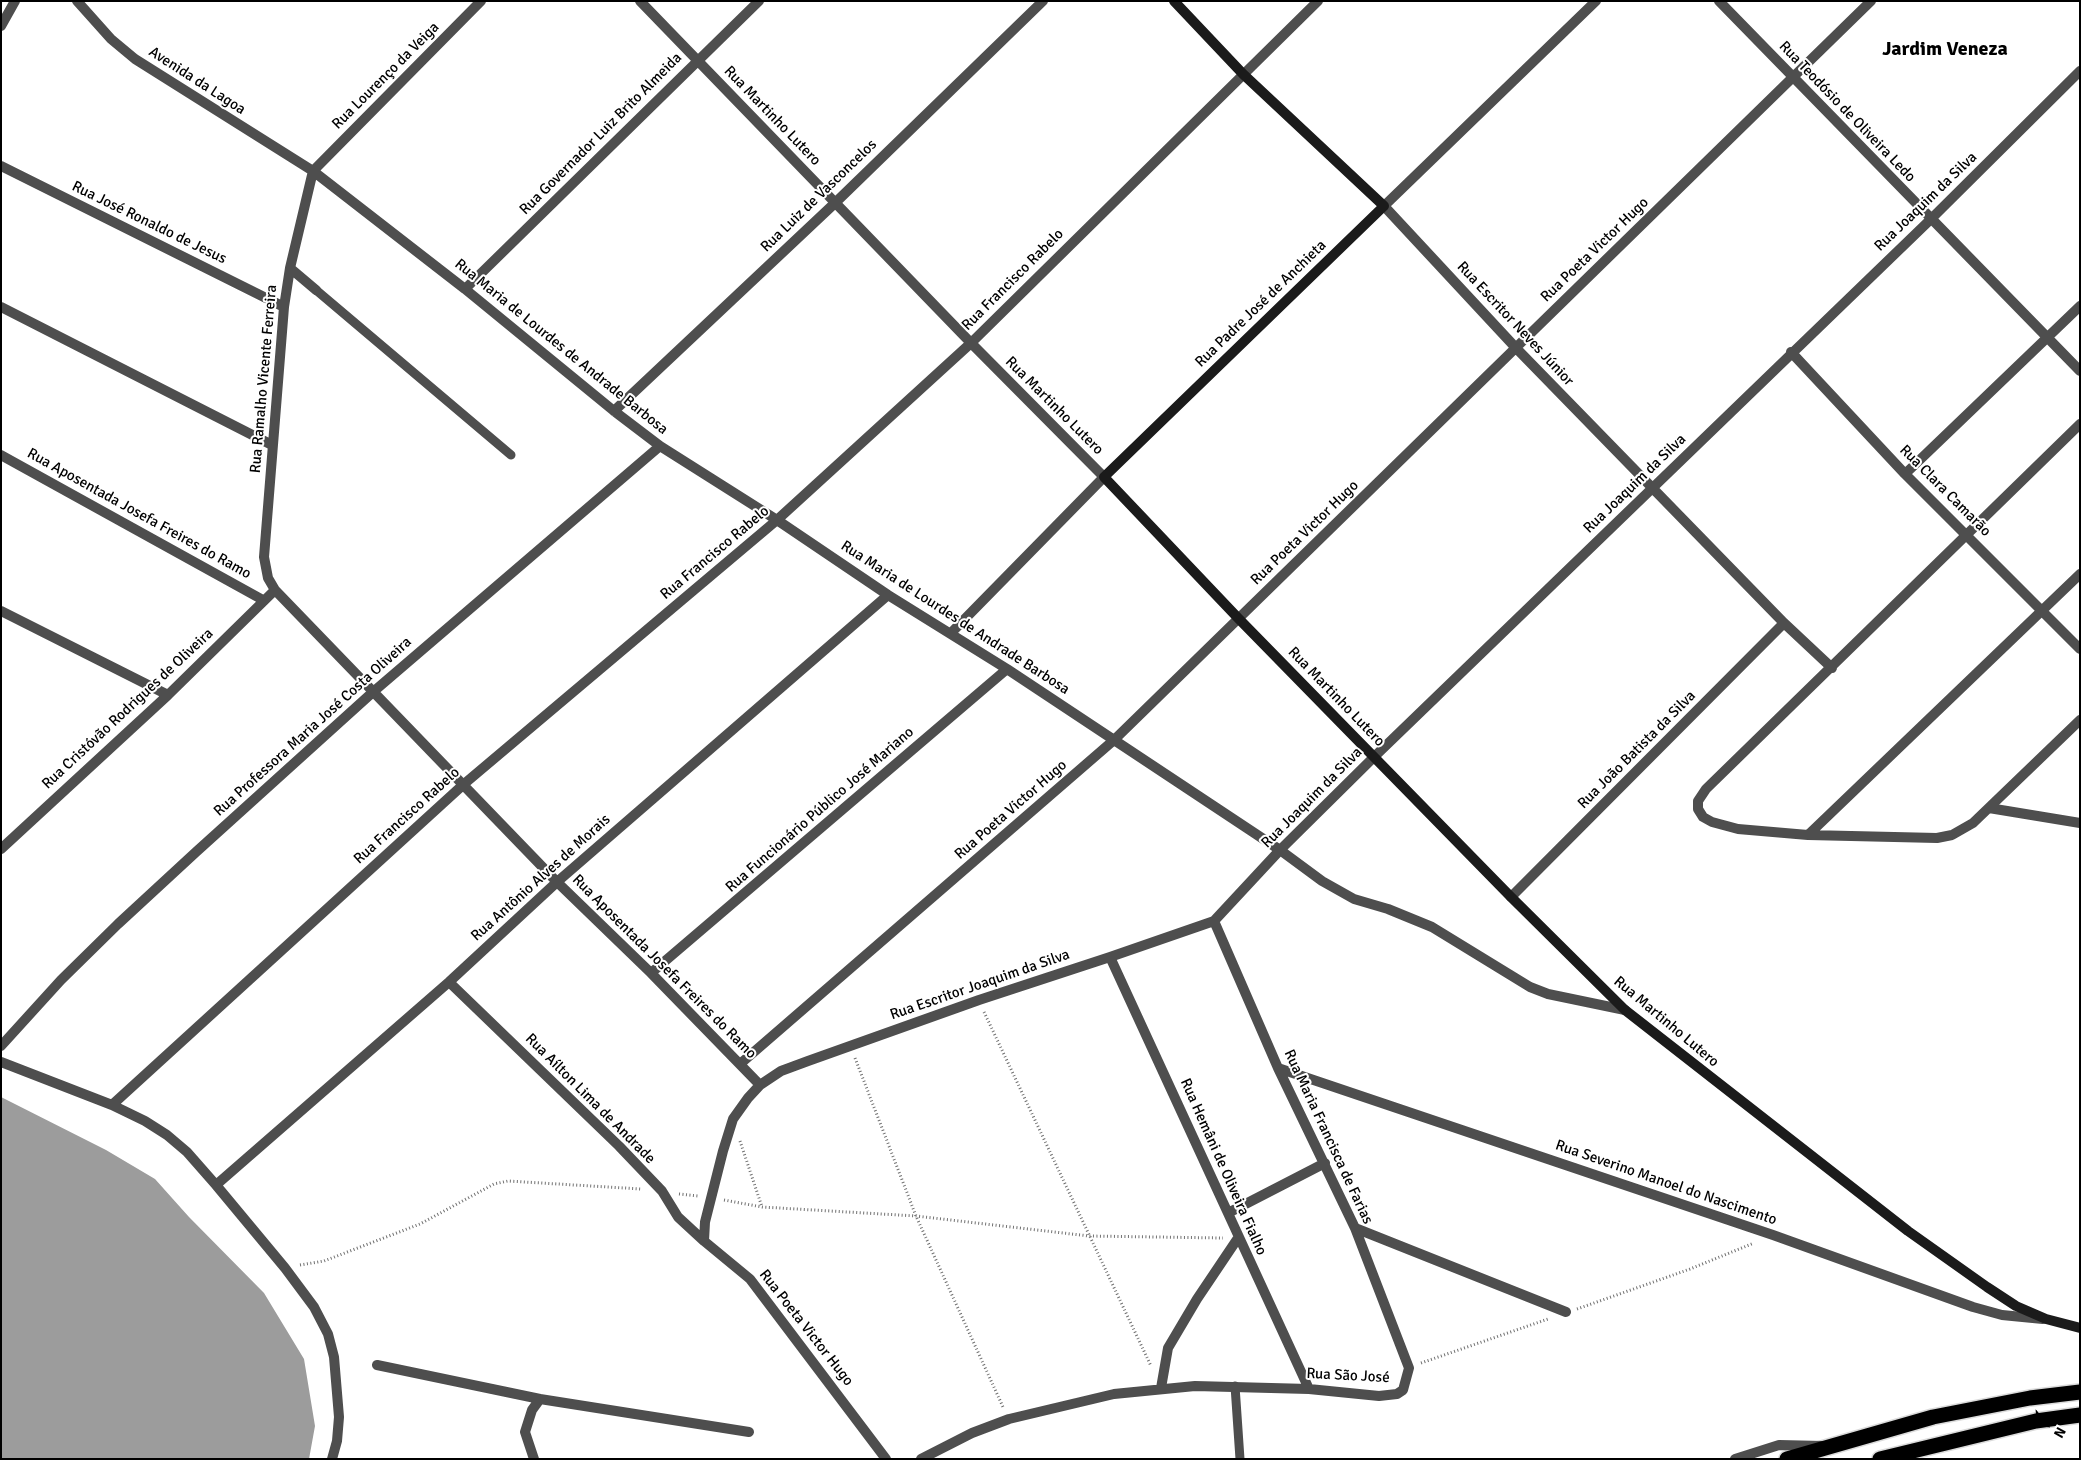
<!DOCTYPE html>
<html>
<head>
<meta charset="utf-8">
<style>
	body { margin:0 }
	#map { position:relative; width:2081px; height:1460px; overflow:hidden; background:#fff; font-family:Signika,sans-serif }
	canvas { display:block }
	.frame { position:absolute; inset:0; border:2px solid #000; pointer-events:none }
	.north { position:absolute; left:2021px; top:1400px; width:50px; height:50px; -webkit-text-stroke:4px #fff; paint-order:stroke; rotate:119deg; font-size:14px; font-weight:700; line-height:20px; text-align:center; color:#000 }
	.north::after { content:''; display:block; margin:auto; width:18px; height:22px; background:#000; clip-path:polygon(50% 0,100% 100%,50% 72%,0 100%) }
</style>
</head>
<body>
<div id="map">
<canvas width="2081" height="1460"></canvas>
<div class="frame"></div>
<div class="north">N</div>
</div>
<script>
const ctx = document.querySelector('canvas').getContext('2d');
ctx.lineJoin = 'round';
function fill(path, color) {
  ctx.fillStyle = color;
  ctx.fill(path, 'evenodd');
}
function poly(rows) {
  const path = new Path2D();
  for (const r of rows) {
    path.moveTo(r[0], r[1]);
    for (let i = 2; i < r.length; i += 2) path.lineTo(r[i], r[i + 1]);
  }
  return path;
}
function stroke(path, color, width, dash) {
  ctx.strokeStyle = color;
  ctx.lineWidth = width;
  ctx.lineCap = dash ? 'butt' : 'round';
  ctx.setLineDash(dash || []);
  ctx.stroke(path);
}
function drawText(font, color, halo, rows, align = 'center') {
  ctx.font = font + ' Signika,sans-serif';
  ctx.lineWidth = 4;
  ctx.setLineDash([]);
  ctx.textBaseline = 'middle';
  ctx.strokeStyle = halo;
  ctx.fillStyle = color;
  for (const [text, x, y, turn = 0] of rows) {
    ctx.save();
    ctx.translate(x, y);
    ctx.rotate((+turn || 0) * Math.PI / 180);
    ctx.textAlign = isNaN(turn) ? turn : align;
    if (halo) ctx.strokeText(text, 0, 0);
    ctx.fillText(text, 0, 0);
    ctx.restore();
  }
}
const water = poly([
	[1,1097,106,1150,155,1179,189,1217,264,1293,304,1359,315,1426,309,1459,1,1459]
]);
const path = poly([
	[984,1012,1151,1366],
	[855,1058,916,1216,1003,1407],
	[740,1141,762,1207],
	[679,1194,698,1196],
	[724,1200,762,1207,916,1216,1089,1236,1223,1238],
	[300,1265,324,1261,420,1224,494,1184,508,1181,641,1189],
	[1577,1309,1690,1269,1754,1243],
	[1421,1363,1548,1319]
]);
const lane = poly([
	[316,290,511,455],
	[1235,1386,1240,1459]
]);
const street = poly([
	[77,1,111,39,135,59,313,171,465,289,614,411,660,446,777,520,888,595,1007,669,1280,850,1322,881,1354,899,1388,909,1432,927,1530,987,1548,994,1625,1010],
	[640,1,971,343,1104,477,951,633],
	[1596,1,1384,206,1516,348,1784,623,1832,668],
	[1719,1,2080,371],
	[1,26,15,1],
	[1,166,284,307],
	[313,171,290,268,284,307,264,557,268,578,275,590,557,882,651,973,760,1085],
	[313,171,481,1],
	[290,268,316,290],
	[465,289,759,1],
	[1,307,272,445],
	[1791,352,1905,474,2080,649],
	[614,411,835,203,1043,1],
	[2080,424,1706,789,1698,801,1698,809,1703,817,1712,822,1738,829,1808,835,1937,838,1952,835,1973,823,2080,720],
	[1,455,263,600],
	[1905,474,2080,306],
	[1,611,168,695],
	[1989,808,2080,823],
	[1808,835,2080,574],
	[1,849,168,695,275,590],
	[1511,897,1784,623],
	[1110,957,1309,1389],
	[651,973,1007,669],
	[449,982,619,1146,662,1191,678,1217,704,1241],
	[1,1046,61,980,118,924,196,852,373,692,660,446],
	[1,1062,112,1105,145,1121,167,1135,187,1152,216,1185,285,1268,314,1307,328,1334,334,1357,339,1417,337,1441,332,1459],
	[740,1064,1114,740,1871,1],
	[1278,1068,1773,1235,1973,1307,2002,1315,2043,1319],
	[112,1105,464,784,777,520,971,343,1318,1],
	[216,1185,449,982,557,882,888,595],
	[1228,1213,1325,1163],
	[1355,1228,1566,1312],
	[377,1365,540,1399],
	[1161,1388,1168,1348,1197,1299,1238,1238],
	[534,1459,525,1432,532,1410,540,1399,749,1432],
	[886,1459,750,1279,704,1241,705,1222,723,1151,733,1119,748,1098,760,1085,781,1071,808,1061,979,1000,1110,957,1214,921,1280,850,1374,757,1930,220,2080,71],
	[921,1459,972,1433,1009,1419,1114,1394,1195,1386,1309,1389,1379,1396,1397,1394,1403,1390,1409,1368,1355,1228,1278,1068,1214,921],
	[1735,1459,1779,1445,1824,1446]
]);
const secondary = poly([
	[1174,1,1243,74,1384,206,1104,477,1238,618,1511,897,1625,1010,1908,1231,1987,1287,2016,1306,2046,1319,2080,1328]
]);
const highway = poly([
	[1787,1459,1933,1417,2030,1398,2080,1392],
	[1880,1459,2036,1421,2080,1415]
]);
const streetNames = [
	["Rua Lourenço da Veiga",386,76,-45],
	["Avenida da Lagoa",197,81,33],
	["Rua Teodósio de Oliveira Ledo",1847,112,46],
	["Rua Martinho Lutero",772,116,46],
	["Rua Governador Luiz Brito Almeida",601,134,-45],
	["Rua Luiz de Vasconcelos",819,196,-44],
	["Rua Joaquim da Silva",1926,202,-44],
	["Rua José Ronaldo de Jesus",149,223,26],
	["Rua Poeta Victor Hugo",1595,250,-44],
	["Rua Francisco Rabelo",1013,280,-45],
	["Rua Padre José de Anchieta",1261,304,-44],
	["Rua Escritor Neves Júnior",1515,324,47],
	["Rua Maria de Lourdes de Andrade Barbosa",561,347,39],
	["Rua Ramalho Vicente Ferreira",264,379,-85],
	["Rua Martinho Lutero",1054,406,45],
	["Rua Joaquim da Silva",1635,484,-44],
	["Rua Clara Camarão",1945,491,45],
	["Rua Aposentada Josefa Freires do Ramo",139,514,29],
	["Rua Poeta Victor Hugo",1305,533,-44],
	["Rua Francisco Rabelo",715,553,-40],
	["Rua Maria de Lourdes de Andrade Barbosa",955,618,33],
	["Rua Martinho Lutero",1336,697,46],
	["Rua Cristóvão Rodrigues de Oliveira",128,709,-43],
	["Rua Professora Maria José Costa Oliveira",313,727,-42],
	["Rua João Batista da Silva",1637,750,-45],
	["Rua Joaquim da Silva",1312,798,-45],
	["Rua Funcionário Público José Mariano",820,810,-41],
	["Rua Poeta Victor Hugo",1011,810,-41],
	["Rua Francisco Rabelo",407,816,-42],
	["Rua Antônio Alves de Morais",541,878,-42],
	["Rua Aposentada Josefa Freires do Ramo",664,967,45],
	["Rua Escritor Joaquim da Silva",980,985,-19],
	["Rua Martinho Lutero",1666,1022,40],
	["Rua Aílton Lima de Andrade",590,1099,45],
	["Rua Maria Francisca de Farias",1328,1137,65],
	["Rua Hemâni de Oliveira Fialho",1223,1167,66],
	["Rua Severino Manoel do Nascimento",1666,1183,19],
	["Rua Poeta Victor Hugo",806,1328,52],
	["Rua São José",1348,1376,3]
];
const districtNames = [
	["Jardim Veneza",1945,50]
];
fill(water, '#9c9c9c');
stroke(highway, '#dbdbdb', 18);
stroke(path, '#707070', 3, [1, 2.5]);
stroke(lane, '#4e4e4e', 9);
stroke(street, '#4e4e4e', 10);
stroke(secondary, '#1b1b1b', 10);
stroke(highway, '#000', 15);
drawText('15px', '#000', '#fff', streetNames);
drawText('bold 20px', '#000', '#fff', districtNames);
</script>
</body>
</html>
